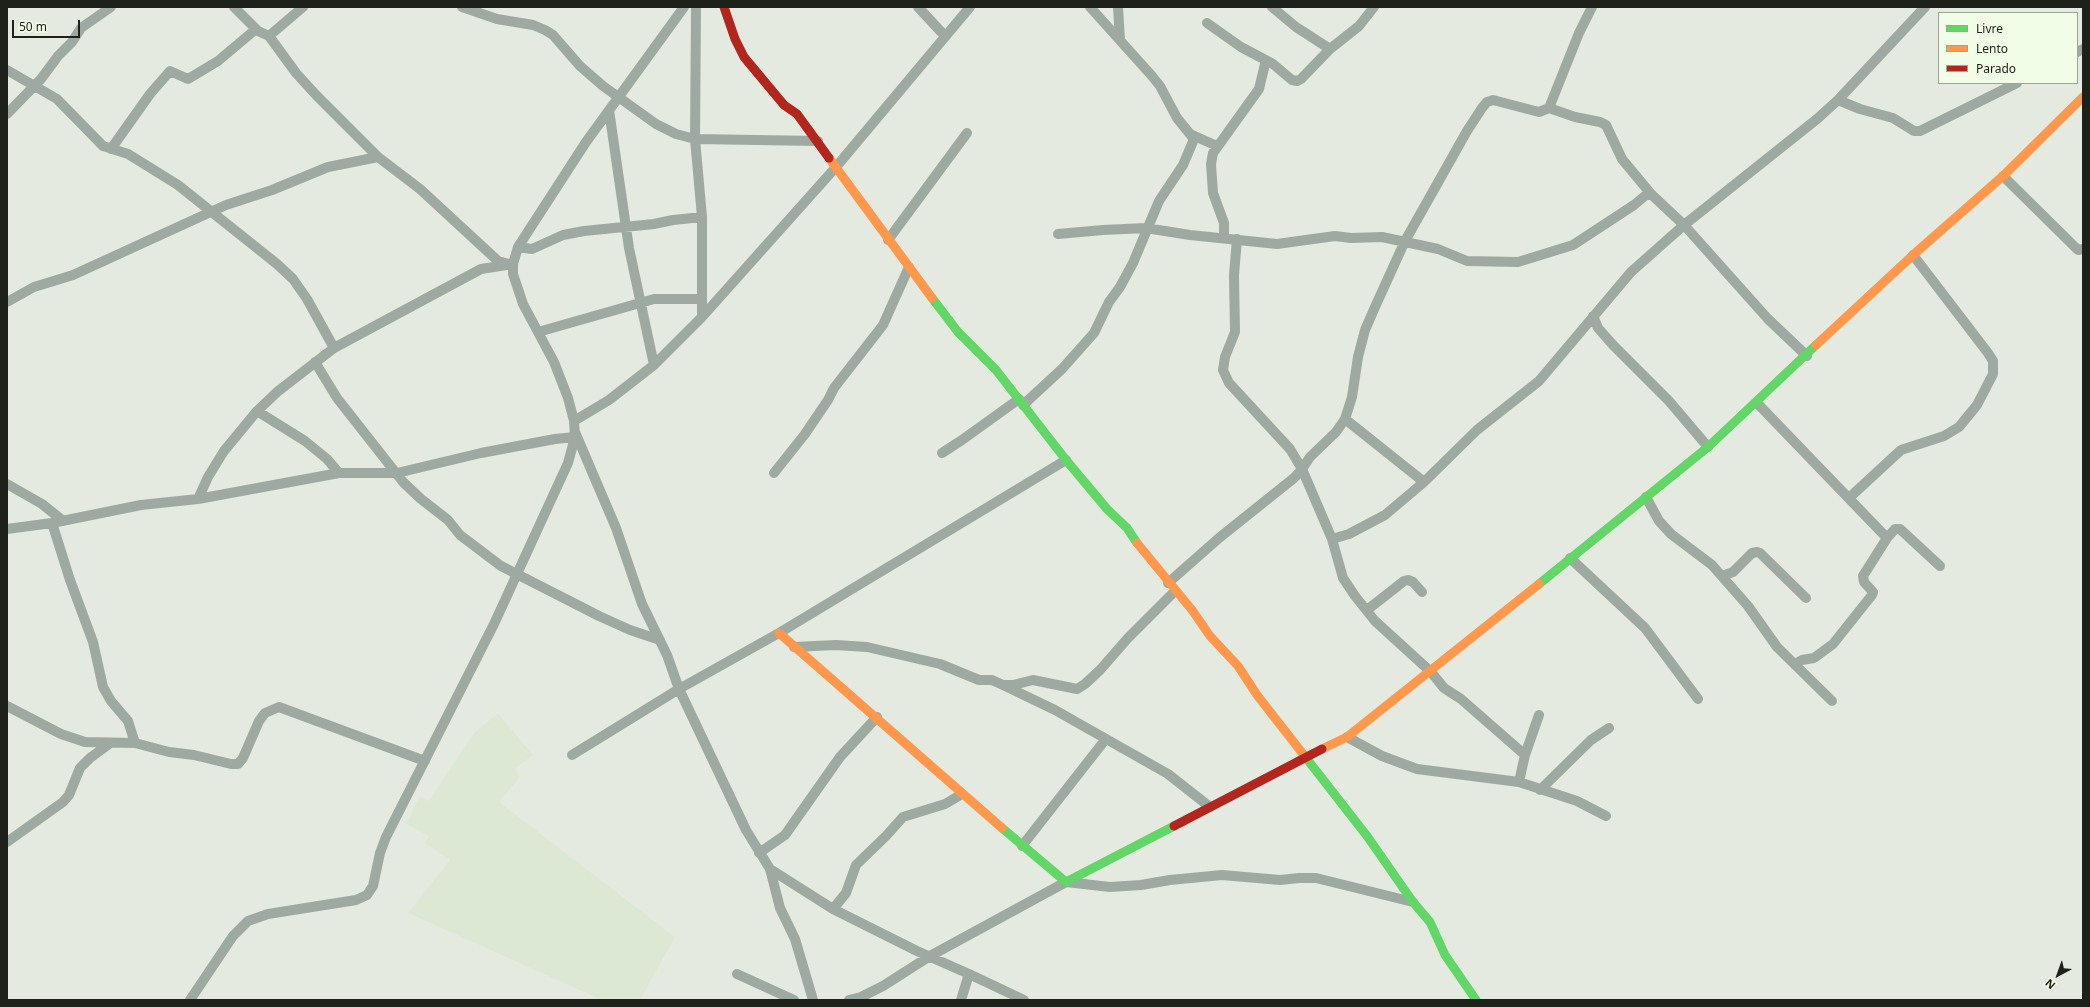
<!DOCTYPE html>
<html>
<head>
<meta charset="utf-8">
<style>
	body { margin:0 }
	#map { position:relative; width:2090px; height:1007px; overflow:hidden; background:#e5eae0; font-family:"Noto Sans",sans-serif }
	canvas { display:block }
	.frame { position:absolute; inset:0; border:8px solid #1e211a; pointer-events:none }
	.legend { position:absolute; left:1938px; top:12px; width:140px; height:72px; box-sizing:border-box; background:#f2fde8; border:1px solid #9da596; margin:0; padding:5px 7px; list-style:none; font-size:12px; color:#1e211a }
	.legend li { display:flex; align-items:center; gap:8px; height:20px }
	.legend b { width:20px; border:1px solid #9da596 }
	.north { position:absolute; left:2038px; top:955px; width:40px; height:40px; -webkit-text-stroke:3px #f2fde8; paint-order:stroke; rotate:221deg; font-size:11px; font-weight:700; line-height:16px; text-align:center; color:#1e211a }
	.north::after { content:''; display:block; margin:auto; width:14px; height:18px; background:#1e211a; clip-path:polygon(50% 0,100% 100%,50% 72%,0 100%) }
	.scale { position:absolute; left:12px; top:20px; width:68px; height:18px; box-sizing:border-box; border:2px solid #1e211a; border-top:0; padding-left:5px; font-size:12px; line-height:14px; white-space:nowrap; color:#1e211a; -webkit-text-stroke:3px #f2fde8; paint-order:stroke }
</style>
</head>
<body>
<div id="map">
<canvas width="2090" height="1007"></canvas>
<div class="frame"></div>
<ul class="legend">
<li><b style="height:5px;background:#63d668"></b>Livre</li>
<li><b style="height:5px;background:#ff974d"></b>Lento</li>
<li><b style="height:5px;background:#b3261e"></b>Parado</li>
</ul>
<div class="north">N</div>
<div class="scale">50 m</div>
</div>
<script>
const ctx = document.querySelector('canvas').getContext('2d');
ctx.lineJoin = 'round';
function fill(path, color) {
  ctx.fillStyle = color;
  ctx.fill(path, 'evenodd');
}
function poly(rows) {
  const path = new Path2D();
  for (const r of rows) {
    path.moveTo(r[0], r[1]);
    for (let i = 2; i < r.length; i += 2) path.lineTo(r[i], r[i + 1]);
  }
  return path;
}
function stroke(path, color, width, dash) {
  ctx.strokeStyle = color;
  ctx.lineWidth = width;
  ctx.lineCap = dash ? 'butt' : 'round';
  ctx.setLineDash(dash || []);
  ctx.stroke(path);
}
const built = poly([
	[498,713,533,755,515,769,520,777,499,802,675,937,640,1000,602,1000,408,913,450,860,425,843,429,836,406,824,420,796,429,801,475,732]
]);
const street = poly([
	[234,7,258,31,269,36,296,73,316,95,378,157,420,189,498,261,509,264],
	[462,7,497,19,533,25,545,30,553,35,580,66,603,86,656,124,676,134,695,139,818,141],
	[696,7,695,139,702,217,702,317],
	[918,7,944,35],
	[1118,7,1120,40],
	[1272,7,1296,27,1330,49],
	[1207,23,1241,47,1273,64,1292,80,1297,81,1301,79,1330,49,1359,26,1374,7],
	[269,36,303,7],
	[2077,52,2083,49],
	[7,70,57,99,103,146,128,154,178,185,277,264,293,279,307,299,334,348],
	[1838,100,1860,109,1893,118,1914,131,1920,131,2017,83],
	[1549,108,1575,117,1600,122,1606,125,1622,159,1651,194],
	[609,110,629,248,654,365],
	[7,114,41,79,58,56,72,42,81,28,111,7],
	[1190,134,1217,146],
	[111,149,150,94,170,71,188,79,218,61,256,29],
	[2003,176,2078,250,2083,249],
	[1058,234,1103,230,1146,228,1190,235,1277,244,1335,236,1351,238,1382,237,1438,249,1467,261,1518,262,1573,245,1634,205,1646,195,1651,194,1684,225,1768,319,1807,356],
	[1224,238,1224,223,1213,193,1211,164,1213,153,1259,89,1266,60],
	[1237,239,1234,275,1235,332,1225,357,1223,370,1229,383,1290,449,1302,469],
	[888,240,967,133],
	[518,247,532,249,563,235,584,231,654,224,673,220,702,217],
	[7,302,34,287,73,275,226,205,272,190,328,167,378,157],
	[1593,316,1598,328,1613,345,1669,401,1708,447],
	[538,332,654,299,702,299],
	[315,362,337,398,403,482,421,499,448,520,460,535,501,566,599,616,630,630,660,640],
	[1757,403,1887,538,1863,576,1864,582,1873,592,1872,595,1833,644,1814,658,1802,660,1795,664],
	[1023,405,1062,369,1094,333,1109,302,1120,287,1133,263,1159,201,1183,165,1194,139,1177,118,1160,86,1152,76,1090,7],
	[257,411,305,441,327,459,339,473],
	[1345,419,1424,482],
	[574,421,609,400,654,365,702,317,836,167,970,7],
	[575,432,616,528,642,604,667,655,679,689,746,830,770,869,780,908,795,939,813,1000],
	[942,453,962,440,1019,399],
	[1302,469,1310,457,1336,432,1345,419,1352,397,1358,357,1365,330,1375,307,1405,241,1467,131,1482,108,1487,102,1493,100,1539,112,1549,108,1579,33,1592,7],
	[774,473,805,434,828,400,834,388,883,325,909,267],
	[7,484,42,504,62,520],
	[1646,497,1659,521,1671,534,1712,565,1748,606,1777,647,1832,701],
	[1849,498,1901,450,1944,436,1959,427,1977,405,1993,374,1993,361,1988,353,1913,255],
	[198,499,208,477,224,451,257,411,277,392,334,348,481,269,513,264],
	[52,523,70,580,93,642,103,687,111,701,128,721,135,743],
	[7,529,52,523,141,505,198,499,339,473,397,473,481,453,555,439,575,437],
	[1887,538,1895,529,1900,529,1940,566],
	[1332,539,1349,534,1385,515,1424,482,1477,430,1539,381,1631,272,1684,225,1817,119,1838,100,1925,7],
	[1570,558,1645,628,1698,699],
	[1722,576,1733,572,1752,553,1757,552,1760,553,1806,598],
	[1168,583,1219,538,1294,478,1302,469,1332,539,1343,578,1355,596,1375,621,1431,672,1444,688,1461,699,1525,755,1519,782],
	[1367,610,1404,581,1408,580,1413,582,1422,592],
	[794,647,836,645,867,647,940,664,979,680,992,680,1003,685,1055,710,1168,774,1210,807],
	[1003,685,1013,685,1033,680,1077,689,1085,684,1100,670,1128,638,1175,591],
	[7,706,61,734,85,742,135,743,169,752,194,755,231,764,238,764,243,758,259,721,265,713,279,707,425,761],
	[1347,737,1382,756,1417,769,1519,782,1577,801,1606,816],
	[572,755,679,689,779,633,1066,460],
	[1525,755,1539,715],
	[1540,790,1591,740,1609,728],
	[7,842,63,802,69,795,80,768,90,758,109,744],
	[1022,846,1105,740],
	[759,853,785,835,840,757,877,717],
	[770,869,833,909,917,951,969,974,961,1000],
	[833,909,846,893,856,865,886,836,903,817,945,804,962,794],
	[737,974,794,1000],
	[969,974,1024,1000],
	[190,1000,233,936,248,921,268,914,356,900,367,895,373,886,380,853,386,837,494,624,568,463,575,437,574,421,568,398,554,362,523,304,513,274,513,264,518,247,586,142,684,7],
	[849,1000,861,997,883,986,930,956,1066,882,1110,887,1141,885,1170,880,1222,875,1280,880,1299,878,1316,878,1413,902]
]);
const fast = poly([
	[932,298,958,332,996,370,1066,460,1107,509,1127,528,1137,543],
	[1539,584,1708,447,1816,345],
	[1303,754,1367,836,1413,902,1430,922,1445,955,1476,1000],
	[1002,828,1066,882,1174,826]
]);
const slow = poly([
	[829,158,932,298],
	[1816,345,1913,255,2003,176,2083,97],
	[1137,543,1192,610,1210,636,1238,666,1257,695,1303,754],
	[779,633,1002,828],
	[1322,749,1347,737,1539,584]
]);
const jam = poly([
	[724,7,735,39,744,57,784,105,797,114,829,158],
	[1174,826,1322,749]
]);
fill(built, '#dde8d4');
stroke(street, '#9eaaa1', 10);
stroke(fast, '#63d668', 9);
stroke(slow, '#ff974d', 9);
stroke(jam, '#b3261e', 9);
</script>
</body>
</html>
